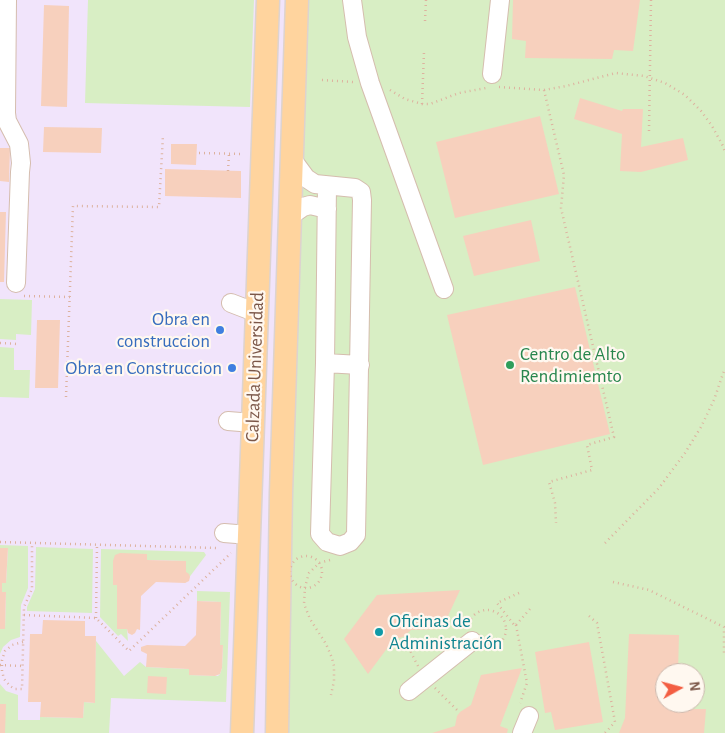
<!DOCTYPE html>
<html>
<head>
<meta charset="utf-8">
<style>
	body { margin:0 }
	#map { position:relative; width:725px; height:733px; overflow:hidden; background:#fef4e8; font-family:"Alegreya Sans",sans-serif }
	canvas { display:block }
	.north { position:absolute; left:655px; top:663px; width:50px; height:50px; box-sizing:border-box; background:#fff8f0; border:1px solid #cbb8ad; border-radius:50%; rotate:83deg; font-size:14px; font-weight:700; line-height:20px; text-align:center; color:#7c5748 }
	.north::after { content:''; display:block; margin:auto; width:18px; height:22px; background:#f35e42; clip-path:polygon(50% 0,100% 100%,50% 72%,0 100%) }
</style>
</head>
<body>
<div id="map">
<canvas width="725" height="733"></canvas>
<div class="north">N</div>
</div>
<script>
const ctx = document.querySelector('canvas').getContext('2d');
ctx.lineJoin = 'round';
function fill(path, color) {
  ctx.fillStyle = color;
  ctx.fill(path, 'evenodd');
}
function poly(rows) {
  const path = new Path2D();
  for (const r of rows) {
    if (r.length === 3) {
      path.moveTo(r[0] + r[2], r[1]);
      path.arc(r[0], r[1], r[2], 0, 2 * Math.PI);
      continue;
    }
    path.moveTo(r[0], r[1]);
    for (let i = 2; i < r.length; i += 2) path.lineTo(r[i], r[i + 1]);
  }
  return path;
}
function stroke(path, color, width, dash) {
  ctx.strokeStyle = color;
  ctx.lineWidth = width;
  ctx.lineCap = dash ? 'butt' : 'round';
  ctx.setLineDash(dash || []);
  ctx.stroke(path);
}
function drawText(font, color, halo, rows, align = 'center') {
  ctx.font = font + ' "Alegreya Sans",sans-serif';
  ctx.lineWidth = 4.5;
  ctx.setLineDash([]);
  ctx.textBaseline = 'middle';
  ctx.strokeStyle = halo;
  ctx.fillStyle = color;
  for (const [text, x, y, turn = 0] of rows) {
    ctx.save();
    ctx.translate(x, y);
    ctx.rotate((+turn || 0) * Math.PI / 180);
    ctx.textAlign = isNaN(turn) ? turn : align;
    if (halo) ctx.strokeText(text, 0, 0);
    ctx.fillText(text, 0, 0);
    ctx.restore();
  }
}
const education = poly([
	[0,0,307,0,282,733,0,733]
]);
const green = poly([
	[88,0,254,0,250,107,85,103],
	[307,0,725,0,725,733,282,733],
	[665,673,695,673,695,703,665,703],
	[0,299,32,300,31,335,16,334,16,340,0,339],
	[0,347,14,348,14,370,30,370,29,398,0,397],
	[0,545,28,546,28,588,21,605,20,637,11,640,3,647,0,654,0,629,5,629,6,593,2,592,2,583,6,583,8,549,0,548],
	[36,547,93,549,92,613,27,611,27,607,35,589],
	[101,549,204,552,206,555,185,583,186,561,147,560,113,561,113,584,117,585,117,629,127,629,128,641,121,634,118,636,100,617],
	[197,591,230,592,226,702,111,698,109,733,0,733,0,684,6,691,18,695,18,720,40,720,40,717,83,718,84,702,94,703,96,641,124,676,140,662,146,667,189,669,189,675,218,676,220,674,222,668,223,645,220,645,221,602,197,601]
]);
const building = poly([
	[513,0,640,0,633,51,614,50,612,59,525,58,526,41,512,39],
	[44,5,69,6,67,107,41,106],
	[580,98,622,111,623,109,643,109,641,147,683,138,688,160,641,172,620,171,622,134,574,119],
	[540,116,559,194,455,218,436,142],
	[44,127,102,128,101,153,43,152],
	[171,144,197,144,196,165,171,164],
	[0,148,10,148,9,182,0,181],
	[165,169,241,171,241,198,165,196],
	[0,212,6,212,4,282,0,282],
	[531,220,540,261,474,276,463,236],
	[575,287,610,434,483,465,447,315],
	[37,320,60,320,58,388,35,388],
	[0,548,8,548,6,583,2,583,2,592,6,592,5,629,0,629],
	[120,553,147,554,147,560,186,561,186,572,189,574,190,577,189,581,185,583,156,582,141,596,140,630,137,629,135,633,132,635,128,633,127,629,117,629,117,585,113,585,113,561,115,555],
	[460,590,442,629,411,630,403,637,394,639,368,674,344,639,377,595],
	[197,601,221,602,220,645,223,645,222,668,220,674,215,676,189,675,189,669,146,667,147,654,141,651,141,647,147,645,185,646,196,635],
	[43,620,85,621,85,636,96,636,95,703,84,702,83,718,40,717,41,702,28,702,30,634,42,634],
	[629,634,679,635,678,673,665,673,665,703,677,703,677,709,706,709,704,733,619,733,625,718],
	[589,642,603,722,555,730,551,712,545,713,535,652],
	[522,668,500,726,508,729,507,733,432,733,455,726,457,716,460,712,471,705,481,675],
	[148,676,167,677,166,694,147,693],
	[0,704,6,704,5,733,0,733]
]);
const path = poly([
	[425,21,426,0],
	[322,80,353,82],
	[499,87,544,90,566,86,616,73,644,76,665,83,685,95,701,111,712,126,723,146,725,152],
	[390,90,405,99,422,104,430,104,459,93,486,88],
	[544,90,564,175,561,208,614,437,587,445,592,470,549,482,555,503,556,523],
	[422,104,424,52],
	[649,131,651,0],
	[199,153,244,154],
	[228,171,229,154],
	[24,296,70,297],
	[0,343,18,344],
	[66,397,73,206,159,207,163,135],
	[0,542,218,548],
	[605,543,659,488,685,453,701,427,714,400,725,368],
	[306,572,16],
	[330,560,319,563,309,573,305,587,304,604,310,619,326,644,332,658,334,666,334,681,331,695],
	[613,582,649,590,724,627,724,655],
	[519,593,497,603,515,626,530,609],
	[487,629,19],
	[24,615,96,618,129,651,231,553],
	[589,616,597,623,615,722,605,733],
	[96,618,97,545],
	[516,625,527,683,520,703],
	[23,642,12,645,5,651,2,660,2,671,4,679,10,686,15,689,22,689,24,607,32,589,32,543],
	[406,643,418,666],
	[0,665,23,666],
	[435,688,457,710]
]);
const minor = poly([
	[7,0,6,113,7,121,19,144,21,163,20,172,16,283],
	[352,0,357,37,370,83,444,289],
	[492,74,500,0],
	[292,159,306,178,315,184,355,188,361,192,362,200,356,535,350,542,340,546,327,542,320,534,325,363,327,186],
	[290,216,303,207,310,205,327,209],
	[231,303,257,313],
	[325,363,360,365],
	[228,421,253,423],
	[224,533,249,535],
	[409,691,472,641],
	[522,733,529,716]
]);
const major = poly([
	[242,733,268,0],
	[277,733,281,493,297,0]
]);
const markers = [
	[220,330,5,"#3f7fe0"],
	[510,365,5,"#2e9e5b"],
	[232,368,5,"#3f7fe0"],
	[379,632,5,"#0f9aa8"]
];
const shopNames = [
	["Obra en",210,319],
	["construccion",210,341],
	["Obra en Construccion",222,368]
];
const leisureNames = [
	["Centro de Alto",520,354],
	["Rendimiemto",520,376]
];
const streetNames = [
	["Calzada Universidad",255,367,-88]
];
const cultureNames = [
	["Oficinas de",389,621],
	["Administración",389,643]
];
fill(education, '#f1e4fb');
fill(green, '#d8eec4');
fill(building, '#f7d0bd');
stroke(minor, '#d5bdae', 20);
stroke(major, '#ddd3cf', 25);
stroke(path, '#ddb29f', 2.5, [1, 4]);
stroke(minor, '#fff', 18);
stroke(major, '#ffd49e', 22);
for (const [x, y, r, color] of markers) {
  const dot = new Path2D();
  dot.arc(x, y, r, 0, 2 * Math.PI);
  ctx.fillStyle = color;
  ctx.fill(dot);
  stroke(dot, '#fff8f0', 2);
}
drawText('19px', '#366cbe', '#fff8f0', shopNames, 'right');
drawText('19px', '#27864d', '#fff8f0', leisureNames, 'left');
drawText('19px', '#7c5748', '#fff8f0', streetNames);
drawText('19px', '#0d838f', '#fff8f0', cultureNames, 'left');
</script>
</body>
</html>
